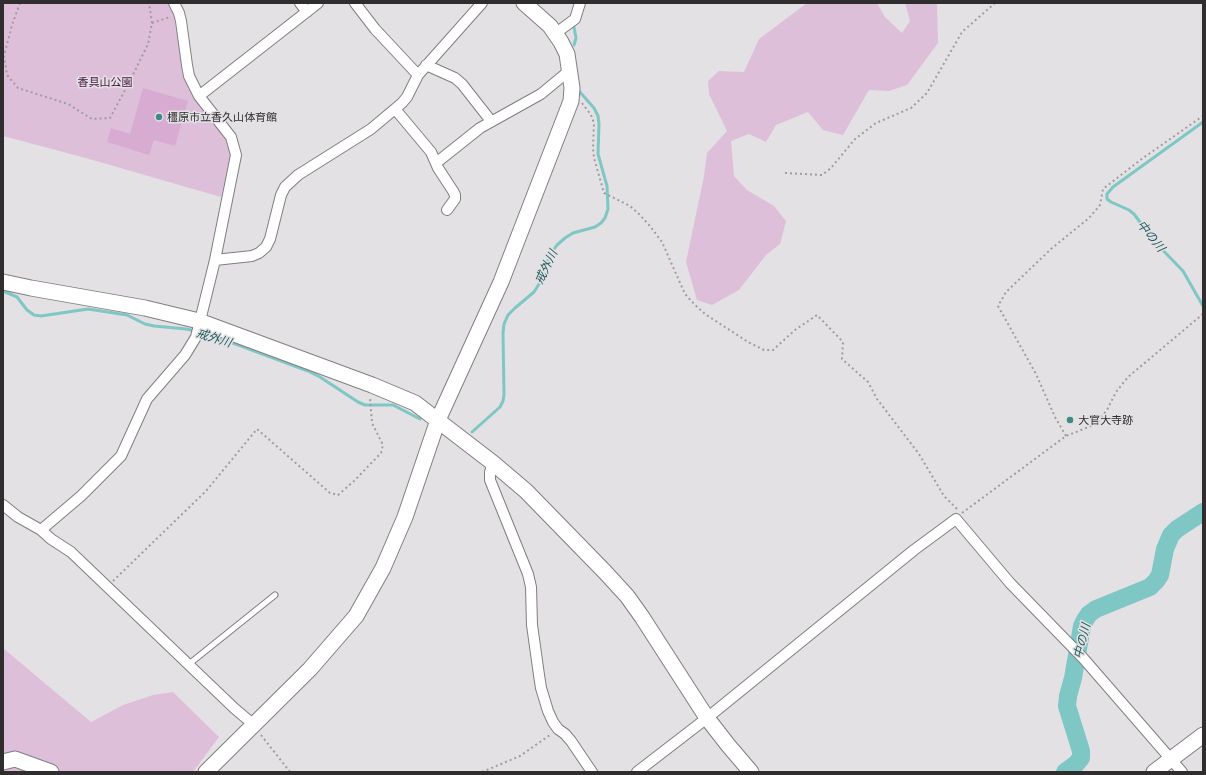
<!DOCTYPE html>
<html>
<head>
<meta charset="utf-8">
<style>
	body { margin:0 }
	#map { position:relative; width:1206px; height:775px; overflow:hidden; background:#e4e1e4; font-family:Ubuntu,sans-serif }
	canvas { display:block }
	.frame { position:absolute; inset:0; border:4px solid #2f2d2e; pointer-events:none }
</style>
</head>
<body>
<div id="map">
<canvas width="1206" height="775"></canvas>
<div class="frame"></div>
</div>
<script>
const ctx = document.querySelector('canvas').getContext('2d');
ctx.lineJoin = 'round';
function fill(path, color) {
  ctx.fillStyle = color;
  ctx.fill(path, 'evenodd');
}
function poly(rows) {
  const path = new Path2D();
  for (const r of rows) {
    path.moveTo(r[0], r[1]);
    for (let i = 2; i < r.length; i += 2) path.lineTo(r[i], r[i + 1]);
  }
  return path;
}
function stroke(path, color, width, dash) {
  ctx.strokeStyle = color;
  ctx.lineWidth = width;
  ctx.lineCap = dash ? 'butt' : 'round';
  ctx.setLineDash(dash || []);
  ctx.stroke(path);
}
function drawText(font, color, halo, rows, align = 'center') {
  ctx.font = font + ' Ubuntu,"Noto Sans JP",sans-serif';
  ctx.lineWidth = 3;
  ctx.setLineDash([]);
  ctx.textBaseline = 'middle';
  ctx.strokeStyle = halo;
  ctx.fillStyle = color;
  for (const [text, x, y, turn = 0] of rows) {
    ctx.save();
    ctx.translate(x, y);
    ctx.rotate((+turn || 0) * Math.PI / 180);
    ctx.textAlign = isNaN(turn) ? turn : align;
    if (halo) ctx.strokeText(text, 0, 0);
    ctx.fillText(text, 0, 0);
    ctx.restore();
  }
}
const green = poly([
	[3,3,167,3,174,16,186,83,203,108,229,138,231,157,221,197,82,157,3,136],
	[807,3,877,3,885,17,902,33,910,21,905,3,937,3,938,43,907,85,889,91,869,90,843,135,823,130,808,112,776,125,766,142,749,134,731,141,734,176,747,190,774,206,786,221,780,244,766,255,739,290,712,305,697,300,686,262,704,176,707,153,727,131,709,94,708,81,719,71,744,72,759,39],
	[3,648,91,722,123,705,153,695,173,692,219,737,193,772,3,772]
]);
const stream = poly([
	[573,22,576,38,574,45],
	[1203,122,1113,187,1107,194,1107,199,1111,202,1129,210,1134,214,1153,240,1183,271,1203,306],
	[3,291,17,297,27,310,34,315,41,316,88,309,127,315,145,324,154,326,186,329,206,333,308,371,320,377,358,402,365,405,393,405,420,419],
	[472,432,500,407,503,401,504,395,503,333,504,324,508,315,515,308,534,292,539,284,550,255,557,245,565,238,573,233,595,227,601,223,605,218,608,209,607,186,598,154,599,124,598,116,594,108,579,91]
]);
const river = poly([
	[1065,772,1076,764,1081,758,1081,751,1067,706,1068,696,1073,678,1082,626,1085,620,1089,614,1096,609,1150,587,1156,581,1160,575,1165,549,1171,535,1177,529,1203,512]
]);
const building = poly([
	[143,88,188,101,175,146,154,140,149,155,107,142,111,128,130,134]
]);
const path = poly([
	[20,3,12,25,4,56,7,75,18,88,68,104,92,119,110,118,131,79,148,44,152,23,149,3],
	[152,23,170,17],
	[582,103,591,115,594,123,593,148,594,158,604,193,630,206,639,214,650,226,662,242,685,294,695,305,705,314,748,342,764,350,773,350,795,330,817,315,843,342,842,359,868,382,877,399,919,454,944,496,958,510],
	[785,173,822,175,831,168,855,139,876,123,911,108,927,93,962,32,995,3],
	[1066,436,1055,417,1036,374,998,306,1006,292,1051,249,1089,218,1100,205,1103,189,1143,158,1203,116],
	[962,513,1066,436,1096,424,1107,410,1116,392,1128,377,1203,314],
	[113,581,206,491,257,429,330,493,338,495,354,481,381,453,383,445,372,423,370,397],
	[261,735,290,772],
	[482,772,520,756,550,735]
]);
const lane = poly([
	[189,664,275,595]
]);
const street = poly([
	[300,3,307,12],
	[355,3,375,29,418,75],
	[556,33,575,19,580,3],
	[426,65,455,78,462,84,491,121],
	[199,96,318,3],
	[395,109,431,152,438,168,453,191,455,195,455,199,447,210],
	[436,163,480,128,541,94,570,70],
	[215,260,252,256,259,253,266,247,270,239,281,195,285,187,298,175,371,129,402,103,407,97,418,75,482,3],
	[493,463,490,472,490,480,528,574,531,587,532,625,539,675,541,688,548,711,553,722,558,729,565,734,571,741,592,772],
	[3,505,18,517,41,530,51,539,71,552,234,708,254,725],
	[41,530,81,496,121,456,147,399,185,355,196,337,215,260,236,155,231,137,199,96,189,76,187,65,181,21,179,13,174,3],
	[637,772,707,718,914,550,956,519,1010,583,1083,658,1182,772]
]);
const secondary = poly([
	[3,282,31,288,145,308,199,321,372,385,415,403,493,463,526,491,605,572,627,596,642,617,707,718,728,745,751,772],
	[3,762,15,759,51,772],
	[206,772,310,669,356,616,383,568,405,517,438,420,501,282,571,101,572,88,567,54,561,42,550,26,524,3],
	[1154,772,1203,735]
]);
const markers = [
	[159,117,4,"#418987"],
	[1070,420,4,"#418987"]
];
const parkNames = [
	["香具山公園",105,82]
];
const poiNames = [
	["橿原市立香久山体育館",167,117],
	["大官大寺跡",1078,420]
];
const waterNames = [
	["中の川",1151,236,51],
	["戒外川",546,267,-64],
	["戒外川",214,338,17],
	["中の川",1082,641,-76]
];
fill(green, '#debfd9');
stroke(stream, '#7ec7c5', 3);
stroke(river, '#7ec7c5', 18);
fill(building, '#d8abd2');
stroke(lane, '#817e80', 7);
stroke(street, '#817e80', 12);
stroke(secondary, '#817e80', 17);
stroke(path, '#9f9d9f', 2, [2, 3]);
stroke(lane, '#fff', 5);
stroke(street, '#fff', 10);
stroke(secondary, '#fff', 15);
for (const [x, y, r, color] of markers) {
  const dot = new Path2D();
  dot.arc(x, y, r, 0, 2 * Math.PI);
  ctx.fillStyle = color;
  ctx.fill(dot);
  stroke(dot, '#e4e1e4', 1.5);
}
drawText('11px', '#450f41', '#e4e1e4', parkNames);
drawText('11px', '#2f2d2e', '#e4e1e4', poiNames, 'left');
drawText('italic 12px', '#1c5a5a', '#e4e1e4', waterNames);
</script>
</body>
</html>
